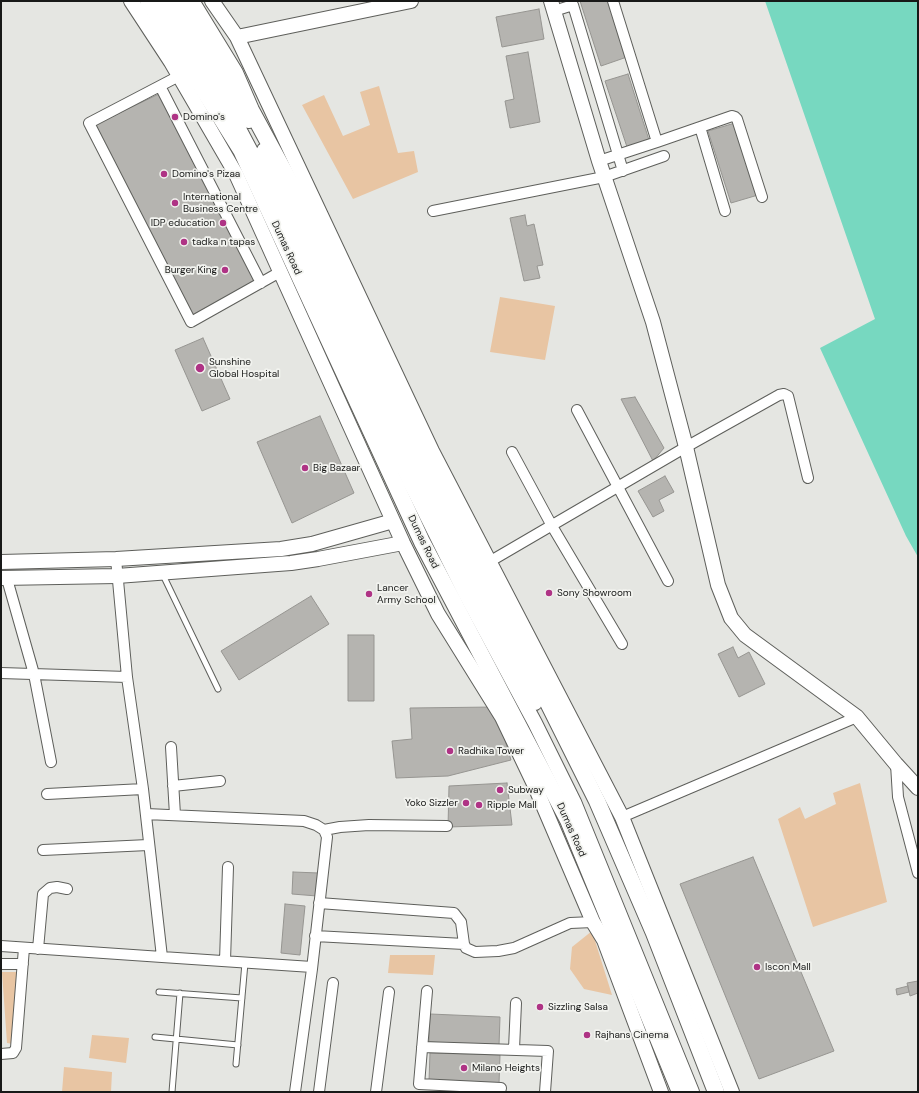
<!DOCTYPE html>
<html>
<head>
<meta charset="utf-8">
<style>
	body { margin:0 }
	#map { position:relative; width:919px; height:1093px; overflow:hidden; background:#e5e6e2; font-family:"DM Sans",sans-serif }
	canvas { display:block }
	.frame { position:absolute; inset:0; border:2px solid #181918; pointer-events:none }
</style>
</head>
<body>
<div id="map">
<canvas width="919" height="1093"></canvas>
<div class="frame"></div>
</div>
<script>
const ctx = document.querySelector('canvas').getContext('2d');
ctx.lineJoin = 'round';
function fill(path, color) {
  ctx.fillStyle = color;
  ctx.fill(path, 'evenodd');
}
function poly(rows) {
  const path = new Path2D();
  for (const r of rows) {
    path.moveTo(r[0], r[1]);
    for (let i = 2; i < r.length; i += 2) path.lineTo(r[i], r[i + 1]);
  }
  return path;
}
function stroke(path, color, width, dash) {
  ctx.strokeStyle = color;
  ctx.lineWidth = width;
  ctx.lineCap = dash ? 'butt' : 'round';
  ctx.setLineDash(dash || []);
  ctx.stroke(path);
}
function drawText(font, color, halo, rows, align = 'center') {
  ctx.font = font + ' "DM Sans",sans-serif';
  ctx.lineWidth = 3.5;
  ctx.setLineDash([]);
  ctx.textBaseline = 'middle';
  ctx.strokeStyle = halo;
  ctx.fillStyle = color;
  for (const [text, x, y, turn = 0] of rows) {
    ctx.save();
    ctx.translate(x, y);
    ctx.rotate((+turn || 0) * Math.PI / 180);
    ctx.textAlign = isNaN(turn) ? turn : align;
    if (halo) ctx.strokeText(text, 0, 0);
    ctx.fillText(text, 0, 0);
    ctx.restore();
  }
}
const green = poly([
	[379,86,398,153,414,151,418,172,353,199,302,105,324,95,343,136,370,125,360,92],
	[500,297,555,306,545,360,490,352],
	[860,783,887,902,813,927,778,819,800,807,805,819,836,804,833,793],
	[592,931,612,995,584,989,570,969,572,947],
	[390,955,435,955,433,975,388,973],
	[2,972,19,972,19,1045,7,1043],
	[92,1035,129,1038,126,1063,89,1058],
	[64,1067,112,1072,111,1092,62,1092]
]);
const water = poly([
	[765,1,918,1,918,557,906,536,820,348,875,319]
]);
const building = poly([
	[580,1,609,1,627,57,601,66,580,1],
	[539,9,544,39,502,47,496,17,539,9],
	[528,52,540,122,510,128,505,101,514,99,506,56,528,52],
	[628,74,649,140,627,147,605,81,628,74],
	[159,94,255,282,192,317,94,125,159,94],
	[735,123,758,195,731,203,708,131,735,123],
	[525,215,527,226,534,224,543,265,537,266,540,278,524,281,510,218,525,215],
	[203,338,230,399,202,411,175,350,203,338],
	[635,397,664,448,653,461,621,399,635,397],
	[320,416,354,493,292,523,257,442,320,416],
	[665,476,674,492,659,500,664,511,653,517,638,491,665,476],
	[311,596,329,624,239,680,221,651,311,596],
	[348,635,374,635,374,701,348,701,348,635],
	[733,647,738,658,749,652,765,684,739,697,718,654,733,647],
	[495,707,511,760,448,776,396,778,392,741,412,739,410,708,495,707],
	[507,783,512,825,448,827,449,786,507,783],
	[753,857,834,1051,759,1079,680,884,753,857],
	[293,872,319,873,317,896,292,894,293,872],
	[285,904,305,906,300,955,281,953,285,904],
	[918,981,918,993,910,996,907,983,918,981],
	[908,986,909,992,897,995,896,989,908,986],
	[430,1014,500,1017,499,1046,429,1042,430,1014],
	[430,1053,500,1055,499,1084,429,1081,430,1053]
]);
const lane = poly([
	[163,575,218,689],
	[159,992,242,998],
	[155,1037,238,1045],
	[236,1064,245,963],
	[172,1092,180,993]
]);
const street = poly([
	[613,1,657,142,732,116,735,117,737,119,762,197],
	[554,11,573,5,623,171],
	[179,76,89,123,191,322,280,272],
	[160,86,261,283],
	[700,127,725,211],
	[599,161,657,142],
	[433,211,604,177,664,156],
	[577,410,668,581],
	[512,452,552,526,622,644],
	[116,559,127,677,143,789,162,957,312,967],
	[489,562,686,447,779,395,784,394,788,396,808,478],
	[7,579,34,674,51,762],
	[1,673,127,677],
	[171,747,175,815],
	[896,764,898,797,918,873],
	[173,786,220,781],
	[47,794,143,789],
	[146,814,304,821,316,825,324,830,327,837,312,969,295,1092],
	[622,817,857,717],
	[324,830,340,827,369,825,447,826],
	[43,850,148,845],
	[319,903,454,913,461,922,464,944,466,948,475,952,498,951,514,948,570,923,593,922],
	[315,936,464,944],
	[1,946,162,957],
	[38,949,43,894,50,888,57,887,67,889],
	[225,961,228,867],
	[1,964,23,964],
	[427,991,419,1084,501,1088,500,1092],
	[422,1047,548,1051,545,1092],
	[514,1049,516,1003],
	[1,1054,13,1053,16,1048,24,948],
	[319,1092,333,983],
	[376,1092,389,992]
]);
const secondary = poly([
	[131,1,171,62,236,174,403,543,438,614,502,717,534,784,593,922,604,940,661,1092],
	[164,1,220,93,281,208,385,432,465,593,535,723,574,802,692,1092],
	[175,1,231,89,249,121],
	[212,1,237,37,432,451,622,817,732,1092],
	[551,1,599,161,653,322,686,447,718,585,731,618,745,635,857,717,896,764,918,788],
	[237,37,411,1],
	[264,150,383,399,535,703],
	[1,562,116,559,281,549,312,544,393,521],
	[1,578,117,576,291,563,318,559,403,543]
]);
const primary = poly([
	[148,1,241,150,422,542,568,820,680,1092],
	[191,1,235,73,251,110,296,193,374,354,597,801,654,933,716,1092]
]);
const markers = [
	[175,117,4,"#af3385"],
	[164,174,4,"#af3385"],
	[175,203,4,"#af3385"],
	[223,223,4,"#af3385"],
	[184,242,4,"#af3385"],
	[225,270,4,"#af3385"],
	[200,368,5,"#af3385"],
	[305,468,4,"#af3385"],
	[549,593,4,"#af3385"],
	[369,594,4,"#af3385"],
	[450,751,4,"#af3385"],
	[500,790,4,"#af3385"],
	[466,803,4,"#af3385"],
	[479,805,4,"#af3385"],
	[757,967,4,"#af3385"],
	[540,1007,4,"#af3385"],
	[587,1035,4,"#af3385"],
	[464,1068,4,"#af3385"]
];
const poiNames = [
	["Domino's",183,117],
	["Domino's Pizaa",172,174],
	["International",183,197],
	["Business Centre",183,209],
	["IDP education",215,223,"right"],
	["tadka n tapas",192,242],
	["Burger King",217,270,"right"],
	["Sunshine",209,362],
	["Global Hospital",209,374],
	["Big Bazaar",313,468],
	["Lancer",377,588],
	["Army School",377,600],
	["Sony Showroom",557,593],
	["Radhika Tower",458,751],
	["Subway",508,790],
	["Yoko Sizzler",458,803,"right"],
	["Ripple Mall",487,805],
	["Iscon Mall",765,967],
	["Sizzling Salsa",548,1007],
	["Rajhans Cinema",595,1035],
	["Milano Heights",472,1068]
];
const streetNames = [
	["Dumas Road",286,248,65],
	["Dumas Road",423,542,64],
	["Dumas Road",571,830,66]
];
fill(green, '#e8c5a3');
fill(water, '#77d8c0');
fill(building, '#b5b4b0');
stroke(building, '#969591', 1);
stroke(lane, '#5e5f5b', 7);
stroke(street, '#5e5f5b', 12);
stroke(secondary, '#5e5f5b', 16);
stroke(primary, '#5e5f5b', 18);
stroke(lane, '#fff', 5);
stroke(street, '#fff', 10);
stroke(secondary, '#fff', 14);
stroke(primary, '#fff', 16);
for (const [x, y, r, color] of markers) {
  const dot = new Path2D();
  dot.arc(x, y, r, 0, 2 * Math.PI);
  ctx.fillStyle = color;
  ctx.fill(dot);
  stroke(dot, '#f2f3ef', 1.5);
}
drawText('10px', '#181918', '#f2f3ef', poiNames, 'left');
drawText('10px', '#181918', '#f2f3ef', streetNames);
</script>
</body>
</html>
